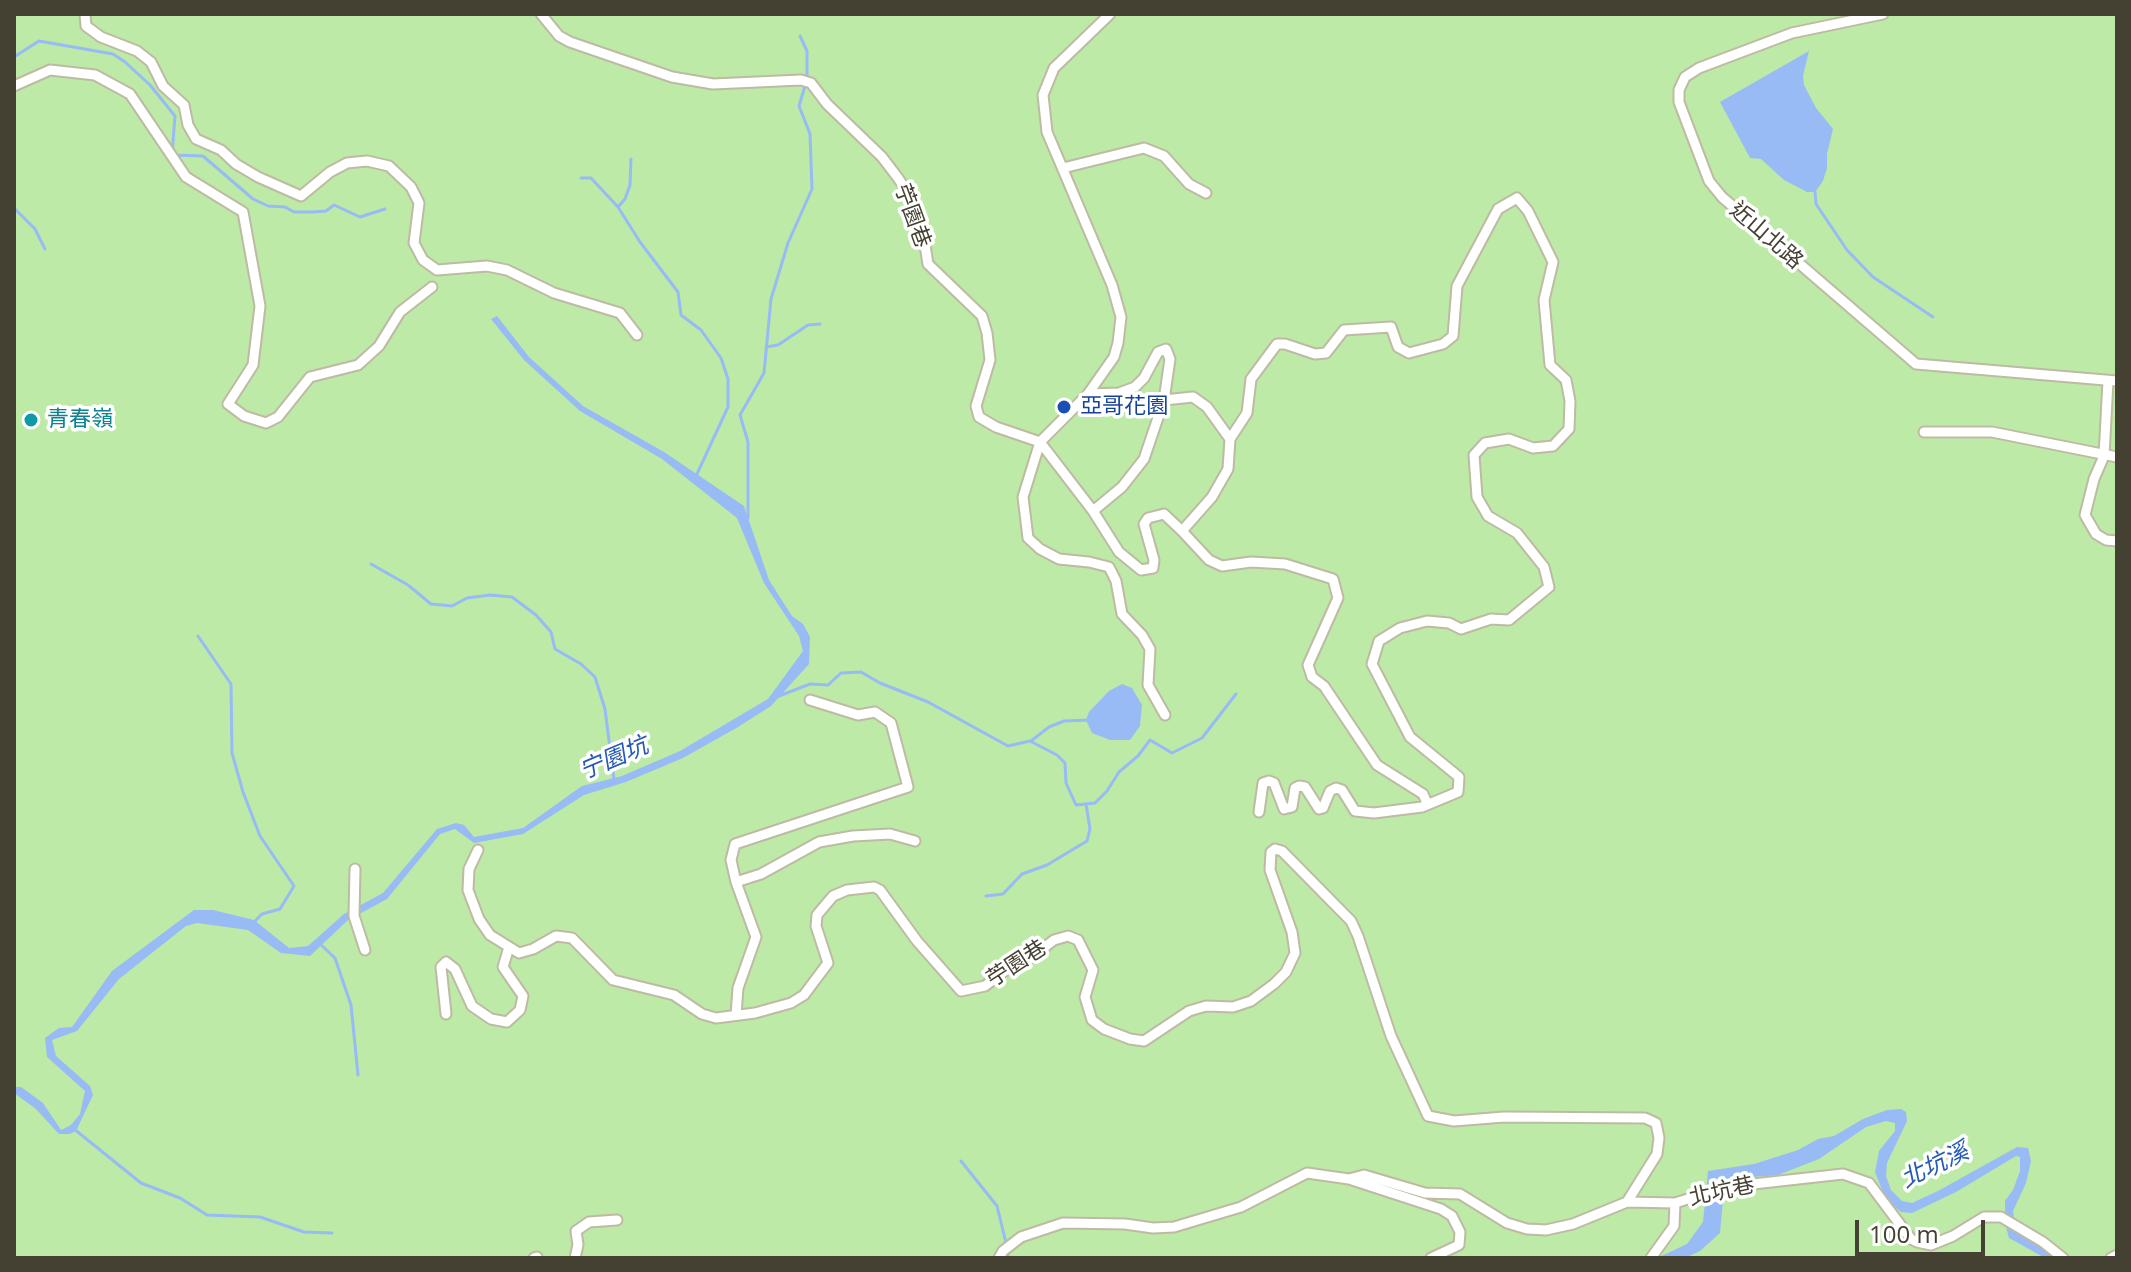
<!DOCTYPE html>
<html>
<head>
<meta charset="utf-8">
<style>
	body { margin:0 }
	#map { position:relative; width:2131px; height:1272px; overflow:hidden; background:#f2f1e1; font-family:"Open Sans",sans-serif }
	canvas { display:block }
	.frame { position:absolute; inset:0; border:16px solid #444032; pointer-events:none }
	.scale { position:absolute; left:1855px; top:1220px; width:130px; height:36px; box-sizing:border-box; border:4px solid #444032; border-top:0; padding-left:10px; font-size:24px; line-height:28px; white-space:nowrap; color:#444032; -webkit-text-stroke:6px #fff; paint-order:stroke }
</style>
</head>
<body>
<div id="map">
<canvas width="2131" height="1272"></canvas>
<div class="frame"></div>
<div class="scale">100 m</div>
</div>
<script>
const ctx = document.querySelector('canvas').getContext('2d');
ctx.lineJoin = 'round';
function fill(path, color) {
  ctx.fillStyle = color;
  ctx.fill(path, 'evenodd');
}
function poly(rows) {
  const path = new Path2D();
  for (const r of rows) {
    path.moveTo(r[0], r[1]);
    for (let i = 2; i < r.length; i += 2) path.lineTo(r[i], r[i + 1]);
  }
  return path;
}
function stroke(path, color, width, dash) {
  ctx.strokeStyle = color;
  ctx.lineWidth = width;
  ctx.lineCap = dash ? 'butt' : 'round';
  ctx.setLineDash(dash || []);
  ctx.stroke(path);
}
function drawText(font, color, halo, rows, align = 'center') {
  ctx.font = font + ' "Open Sans","Noto Sans TC",sans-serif';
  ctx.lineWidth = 7;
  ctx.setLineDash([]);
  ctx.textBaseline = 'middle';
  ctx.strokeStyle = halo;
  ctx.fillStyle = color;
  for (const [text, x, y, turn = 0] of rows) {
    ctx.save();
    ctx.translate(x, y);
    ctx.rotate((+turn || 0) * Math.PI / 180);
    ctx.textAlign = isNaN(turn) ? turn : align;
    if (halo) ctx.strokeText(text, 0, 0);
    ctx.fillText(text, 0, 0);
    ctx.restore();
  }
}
const green = poly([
	[14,14,2117,14,2117,1258,14,1258]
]);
const water = poly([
	[1809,51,1803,76,1804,85,1816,108,1833,129,1827,154,1827,168,1823,181,1815,192,1807,192,1784,180,1761,159,1750,158,1720,102],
	[497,316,529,357,583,406,664,452,744,506,769,580,792,616,803,624,810,637,809,664,771,706,738,727,683,758,626,782,584,795,523,834,474,843,455,829,440,834,387,899,348,920,310,956,281,953,248,930,197,923,186,926,119,979,77,1031,52,1040,56,1056,90,1086,93,1095,76,1131,70,1134,59,1134,36,1109,14,1093,14,1087,21,1087,43,1103,61,1130,71,1125,80,1114,85,1091,47,1057,45,1038,59,1028,72,1027,112,971,194,910,213,910,254,920,289,948,308,946,344,914,383,893,437,829,456,823,464,825,474,837,523,828,582,786,622,776,680,751,768,699,803,651,799,636,764,583,737,518,662,459,580,411,524,360,491,319],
	[1122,684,1132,688,1142,705,1140,726,1130,740,1110,740,1092,733,1086,720,1089,712,1109,691],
	[1901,1109,1906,1112,1907,1121,1887,1163,1886,1176,1891,1190,1902,1201,1912,1203,1938,1191,2017,1147,2028,1148,2031,1161,2026,1183,2013,1211,2015,1225,2051,1252,2053,1258,2045,1258,2009,1238,2005,1223,2005,1201,2013,1190,2020,1171,2020,1157,2016,1156,1956,1192,1912,1213,1901,1212,1886,1200,1875,1172,1879,1151,1895,1131,1895,1123,1886,1121,1866,1127,1819,1159,1778,1175,1725,1179,1720,1233,1700,1251,1685,1258,1657,1258,1687,1244,1703,1222,1708,1171,1754,1164,1798,1150,1818,1139,1834,1136,1863,1119,1887,1110]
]);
const stream = poly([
	[800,36,807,51,807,78],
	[14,57,39,41,113,54,125,62,150,85,175,116,172,155,203,156,253,199,268,206,285,207,294,212,313,212,326,211,334,205,360,217,385,209],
	[581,178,591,178,618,207,640,242,678,292,681,315,701,330,721,358,728,379,728,407,697,474],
	[1815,192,1816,204,1847,250,1873,277,1933,317],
	[618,207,625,199,630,185,631,159],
	[14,208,35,229,45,249],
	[766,347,778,345,808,325,820,324],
	[748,518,748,442,740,415,764,373,771,299,788,243,812,189,810,134,799,106,805,86],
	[371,564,408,585,431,604,452,606,467,598,490,595,512,597,536,615,551,632,555,649,581,664,595,677,605,709,614,780],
	[198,636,231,684,232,753,243,792,260,836,294,886,280,909,262,914,254,922],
	[779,696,810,684,828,685,841,673,861,672,880,683,928,702,1008,746,1030,741,1057,755,1065,763,1066,783,1076,805,1095,803,1107,791,1119,772,1138,756,1150,740,1172,753,1202,738,1236,694],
	[1031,741,1049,727,1064,721,1090,720],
	[986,896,1003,894,1022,874,1047,865,1087,841,1090,829,1086,804],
	[320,944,335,958,351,1005,358,1075],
	[74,1129,141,1183,180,1198,207,1215,260,1217,304,1232,332,1233],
	[961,1161,997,1206,1006,1243],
	[1008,1258,1008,1255]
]);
const minor = poly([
	[85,14,86,26,101,37,137,51,151,62,163,86,184,105,188,125,196,139,221,150,236,164,258,177,301,196,330,172,347,163,367,161,389,166,411,187,419,203,414,243,423,260,437,270,487,266,507,270,554,293,620,313,637,335],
	[541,14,559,36,570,42,672,77,713,84,801,80,811,83,827,104,882,157,898,178,908,193,925,245,928,264,982,316,987,333,990,360,976,406,979,417,996,427,1040,442,1088,394,1114,357,1118,343,1121,317,1112,285,1047,132,1043,95,1054,68,1110,14],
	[1883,14,1792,33,1699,68,1685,77,1679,90,1679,102,1709,181,1722,197,1916,364,2117,381],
	[14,86,50,70,95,75,130,94,186,177,243,212,260,306,253,365,228,404,244,416,266,423,278,417,310,377,358,365,379,346,400,312,432,287],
	[1063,168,1144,148,1164,156,1189,184,1206,193],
	[2108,381,2104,456,2094,479,2085,515,2096,534,2106,540,2117,541],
	[1088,394,1119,393,1135,387,1144,378,1158,352,1166,349,1170,359,1164,400,1193,397,1207,407,1230,439,1228,469,1212,497,1182,531,1209,560,1222,566,1251,562,1285,564,1333,579,1338,598,1308,665,1312,677,1324,686,1377,765,1423,794,1427,803],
	[1924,432,1992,432,2117,457],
	[1230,439,1247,413,1251,379,1277,344,1285,344,1315,354,1326,353,1344,330,1391,327,1398,347,1409,353,1443,344,1453,336,1457,286,1498,209,1517,198,1528,211,1553,262,1544,300,1550,365,1566,380,1570,401,1569,429,1553,446,1533,448,1509,439,1485,443,1474,455,1477,497,1488,516,1517,533,1544,567,1549,587,1509,620,1491,619,1461,629,1449,623,1427,621,1400,628,1379,641,1372,664,1410,737,1459,777,1458,792,1422,807,1374,813,1355,811,1342,790,1336,788,1330,791,1323,808,1319,809,1305,787,1299,786,1295,788,1292,807,1284,809,1274,783,1269,781,1263,783,1259,812],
	[1040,442,1023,497,1028,538,1040,549,1059,559,1089,562,1109,567,1116,581,1122,614,1142,635,1150,649,1148,685,1165,715],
	[1040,442,1093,511,1119,552,1141,570,1153,568,1154,560,1144,524,1148,518,1164,514,1182,531],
	[1093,511,1122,487,1144,459,1164,400],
	[478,850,469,869,468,890,479,919,490,935,519,953,533,949,556,936,572,938,613,980,674,995,702,1014,716,1018,755,1013,791,1003,804,995,828,963,816,926,817,915,833,896,847,890,874,887,880,890,917,941,961,991,985,986,1003,972,1029,959,1054,940,1068,936,1078,940,1093,970,1085,997,1092,1020,1104,1029,1130,1039,1144,1041,1189,1011,1206,1006,1233,1007,1251,1001,1274,984,1286,972,1295,953,1292,932,1270,870,1271,852,1275,849,1282,851,1351,921,1358,936,1391,1036,1428,1116,1454,1121,1504,1117,1645,1118,1656,1123,1659,1138,1657,1154,1627,1202],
	[355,869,354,916,365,950],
	[736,882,761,874,819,842,853,836,890,834,915,841],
	[446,1014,441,967,446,962,455,969,472,1006,491,1019,507,1022,520,1010,523,996,503,967,509,947],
	[736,1015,738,988,756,937,736,882,731,860,735,844,908,787,891,723,875,712,858,715,810,700],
	[1349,1179,1441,1209,1452,1216,1460,1232,1459,1245,1431,1258],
	[534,1258,537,1257],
	[575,1258,578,1245,576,1231,589,1222,617,1220],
	[999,1258,1003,1251,1021,1237,1063,1223,1125,1224,1153,1228,1174,1227,1241,1207,1307,1173,1349,1179,1364,1175,1425,1193,1460,1194,1507,1223,1527,1229,1546,1230,1573,1224,1627,1202,1675,1203,1726,1187,1843,1174,1869,1183,1911,1239,1917,1242,1931,1245,1953,1236,1984,1217,2001,1217,2043,1242,2063,1258],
	[1651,1258,1674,1226,1675,1203],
	[2111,1258,2117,1255]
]);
const markers = [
	[1064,407,8,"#1a4fb4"],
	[31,420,8,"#0f9aa8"]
];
const streetNames = [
	["苧園巷",912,216,70],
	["近山北路",1766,236,41],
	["苧園巷",1017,964,-33],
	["北坑巷",1722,1192,-12]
];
const transitNames = [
	["亞哥花園",1080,407]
];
const cultureNames = [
	["青春嶺",47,420]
];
const waterNames = [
	["宁園坑",614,759,-23],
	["北坑溪",1935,1166,-26]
];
fill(green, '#bdeaa6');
fill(water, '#98bbf5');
stroke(stream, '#98bbf5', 3);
stroke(minor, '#bebaa4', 13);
stroke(minor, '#fff', 9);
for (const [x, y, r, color] of markers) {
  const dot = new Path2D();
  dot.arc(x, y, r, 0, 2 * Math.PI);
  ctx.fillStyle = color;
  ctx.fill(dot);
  stroke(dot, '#fff', 3);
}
drawText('22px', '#444032', '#fff', streetNames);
drawText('22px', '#164399', '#fff', transitNames, 'left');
drawText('22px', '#0d838f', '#fff', cultureNames, 'left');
drawText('italic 24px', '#255ab6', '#fff', waterNames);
</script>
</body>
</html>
